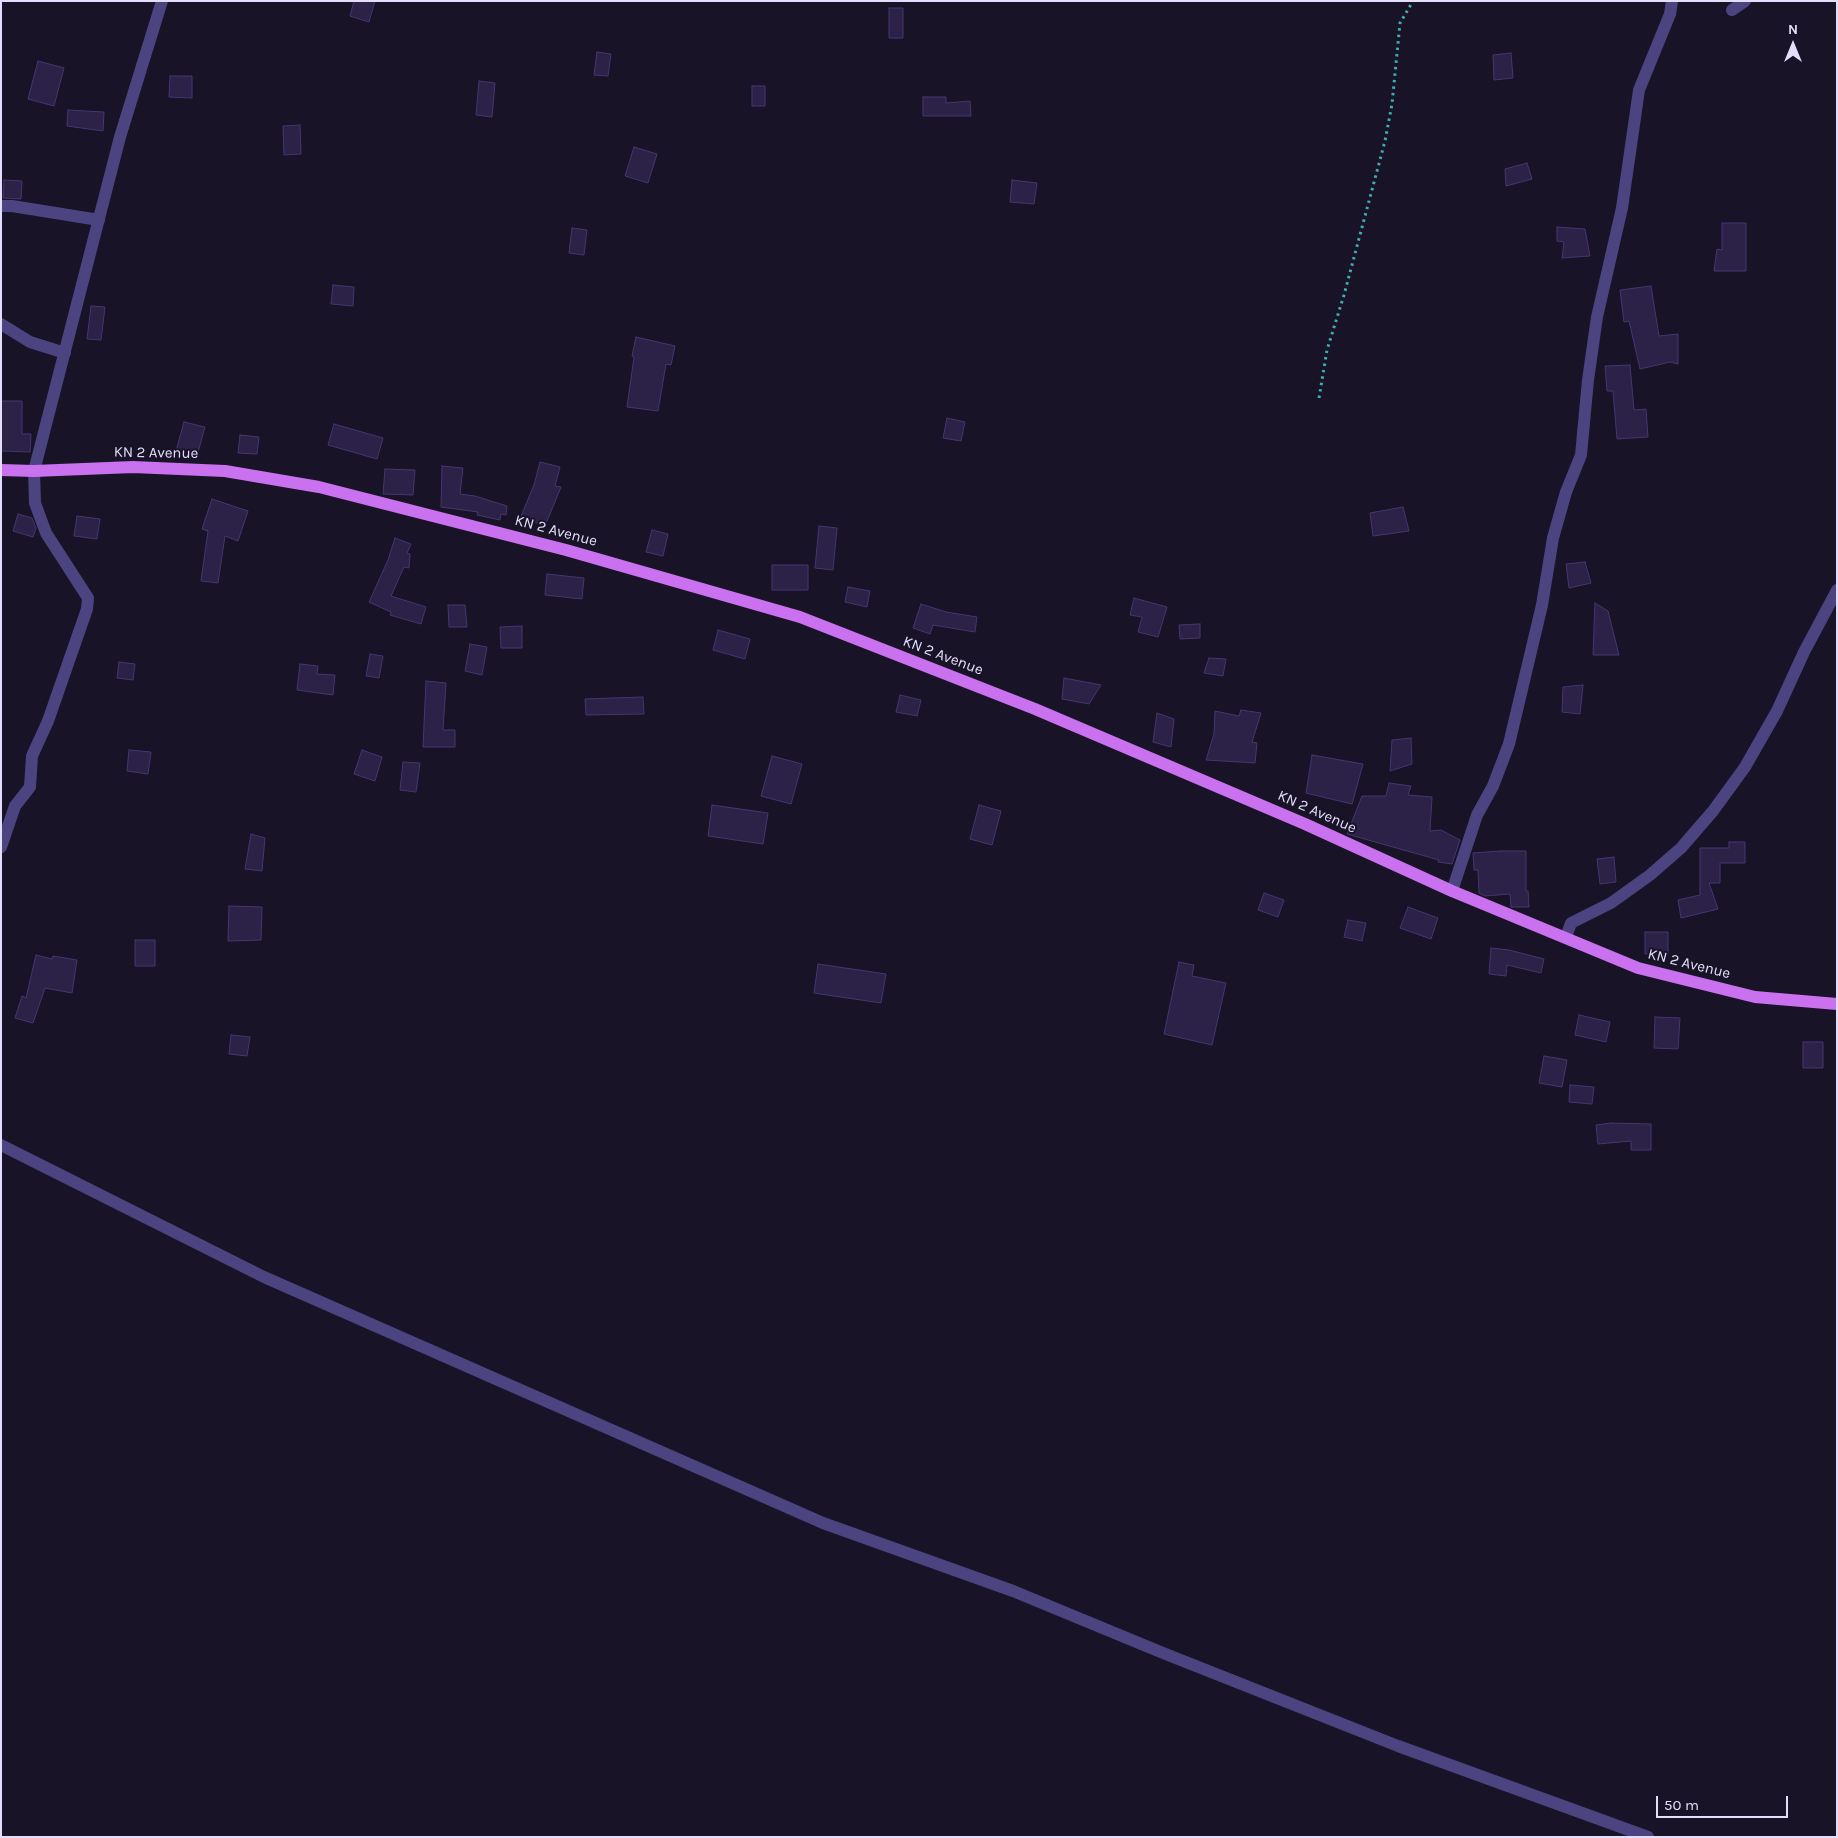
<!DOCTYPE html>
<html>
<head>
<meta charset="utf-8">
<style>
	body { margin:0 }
	#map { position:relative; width:1838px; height:1838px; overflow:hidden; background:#181327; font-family:Karla,sans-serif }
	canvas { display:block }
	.frame { position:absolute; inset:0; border:2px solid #e3defb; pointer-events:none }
	.north { position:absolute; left:1768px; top:20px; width:50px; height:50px; -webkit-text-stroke:4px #181327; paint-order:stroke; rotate:0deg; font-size:14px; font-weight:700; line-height:20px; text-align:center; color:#e3defb }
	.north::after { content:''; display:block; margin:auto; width:18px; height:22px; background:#e3defb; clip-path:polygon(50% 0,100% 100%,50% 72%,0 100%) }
	.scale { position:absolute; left:1656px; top:1796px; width:132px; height:22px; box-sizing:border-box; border:2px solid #e3defb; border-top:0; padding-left:6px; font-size:15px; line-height:18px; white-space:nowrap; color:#e3defb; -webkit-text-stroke:4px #181327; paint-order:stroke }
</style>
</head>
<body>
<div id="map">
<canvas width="1838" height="1838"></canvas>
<div class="frame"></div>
<div class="north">N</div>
<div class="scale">50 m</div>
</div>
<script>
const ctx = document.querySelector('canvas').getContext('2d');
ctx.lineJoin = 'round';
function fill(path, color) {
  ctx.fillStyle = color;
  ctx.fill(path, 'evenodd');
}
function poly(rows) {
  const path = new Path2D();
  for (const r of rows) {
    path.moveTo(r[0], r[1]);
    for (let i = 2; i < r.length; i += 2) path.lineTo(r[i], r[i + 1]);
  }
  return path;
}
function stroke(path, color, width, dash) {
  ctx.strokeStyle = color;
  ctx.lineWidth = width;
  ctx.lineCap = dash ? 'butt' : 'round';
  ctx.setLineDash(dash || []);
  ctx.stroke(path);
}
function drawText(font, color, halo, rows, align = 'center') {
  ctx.font = font + ' Karla,sans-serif';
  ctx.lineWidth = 4;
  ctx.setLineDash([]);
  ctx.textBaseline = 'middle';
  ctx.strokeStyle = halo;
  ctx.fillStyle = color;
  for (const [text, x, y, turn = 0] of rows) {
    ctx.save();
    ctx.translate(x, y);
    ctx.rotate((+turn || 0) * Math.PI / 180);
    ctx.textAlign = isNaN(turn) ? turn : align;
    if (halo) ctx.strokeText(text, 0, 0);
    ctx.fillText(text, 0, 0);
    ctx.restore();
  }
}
const building = poly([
	[354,1,375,1,369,22,350,16,354,1],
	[889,8,903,8,903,38,889,38,889,8],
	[597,52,611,54,608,76,594,75,597,52],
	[1511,53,1513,78,1494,80,1493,55,1511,53],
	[38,61,64,68,54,106,28,99,38,61],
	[170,76,192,76,192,98,169,97,170,76],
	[479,81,495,83,492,117,476,115,479,81],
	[752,86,765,86,765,106,752,106,752,86],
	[923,97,946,97,946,103,970,101,971,116,923,116,923,97],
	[68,110,104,112,103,131,67,126,68,110],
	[300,125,301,154,284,155,283,126,300,125],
	[634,147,657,154,648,183,625,176,634,147],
	[1527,163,1532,179,1506,186,1505,169,1527,163],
	[4,180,22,181,21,199,3,198,4,180],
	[1012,180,1037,183,1034,204,1010,202,1012,180],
	[1722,223,1746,223,1746,271,1714,271,1717,249,1722,250,1722,223],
	[1557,227,1585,229,1590,256,1562,258,1564,242,1557,241,1557,227],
	[572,228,587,230,584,255,569,253,572,228],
	[333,285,354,287,353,306,331,304,333,285],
	[1651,286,1659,336,1678,334,1678,364,1670,362,1640,369,1629,321,1624,322,1620,290,1651,286],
	[91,306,105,307,101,340,87,339,91,306],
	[636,337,675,346,671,365,666,364,658,411,627,407,634,357,632,356,636,337],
	[1630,365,1634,410,1646,409,1648,437,1617,439,1613,391,1607,391,1605,366,1630,365],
	[1,401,22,401,22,434,31,434,30,452,1,451,1,401],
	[947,418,965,422,961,441,943,438,947,418],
	[184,422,205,427,197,456,176,451,184,422],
	[334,424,383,438,377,459,328,445,334,424],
	[240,435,259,437,257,454,238,453,240,435],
	[540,462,560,467,555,486,561,487,545,526,521,516,534,485,540,462],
	[442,466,463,468,460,494,475,496,507,506,506,515,501,514,500,520,477,515,478,512,441,507,442,466],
	[385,469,415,470,413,495,383,494,385,469],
	[212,499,248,511,238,541,225,536,218,583,201,581,208,531,202,529,212,499],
	[1403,507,1409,531,1373,536,1370,513,1403,507],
	[18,514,32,518,36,528,33,537,13,531,18,514],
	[77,516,100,519,97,539,74,536,77,516],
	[819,526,837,528,833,570,815,568,819,526],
	[652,530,668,534,663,556,646,552,652,530],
	[395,538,411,544,407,553,410,554,409,568,404,567,391,596,426,607,421,624,390,615,391,612,369,602,388,560,395,538],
	[1585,562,1591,583,1569,588,1566,564,1585,562],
	[772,565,808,565,808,590,772,590,772,565],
	[547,574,584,578,582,599,545,595,547,574],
	[848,587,870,591,867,607,845,602,848,587],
	[1134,598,1167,607,1158,637,1138,632,1142,617,1130,615,1134,598],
	[1595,603,1608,611,1619,655,1593,655,1595,603],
	[921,604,946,612,977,617,975,632,933,625,930,634,913,628,921,604],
	[448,605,465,605,467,627,449,627,448,605],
	[1200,624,1200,638,1180,639,1179,625,1200,624],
	[522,626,522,648,501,648,500,627,522,626],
	[718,630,750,639,745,659,713,650,718,630],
	[470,644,487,647,482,675,465,671,470,644],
	[370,654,383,656,379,678,366,676,370,654],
	[1209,658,1226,659,1223,676,1204,673,1209,658],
	[119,662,135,664,133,680,117,678,119,662],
	[300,664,318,666,317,674,335,675,333,695,297,690,300,664],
	[1064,678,1101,685,1089,704,1062,699,1064,678],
	[426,681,446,683,443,730,455,730,455,747,423,747,426,681],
	[1583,685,1580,714,1562,712,1563,687,1583,685],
	[900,695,921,700,917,716,896,712,900,695],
	[643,697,644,714,586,715,585,699,643,697],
	[1241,710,1261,713,1252,742,1257,743,1255,763,1206,760,1214,734,1215,711,1239,716,1241,710],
	[1157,713,1174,719,1171,747,1153,742,1157,713],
	[1411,738,1412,764,1390,771,1392,740,1411,738],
	[129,750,151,752,148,774,127,771,129,750],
	[362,750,382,757,375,781,354,774,362,750],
	[1312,755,1363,764,1352,804,1306,793,1312,755],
	[772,756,802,764,791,804,761,796,772,756],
	[403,762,420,763,416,792,400,790,403,762],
	[1389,783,1411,786,1408,795,1432,797,1430,831,1441,830,1460,840,1452,864,1438,862,1439,860,1347,834,1362,796,1386,796,1389,783],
	[712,805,768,813,763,844,708,836,712,805],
	[979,805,1001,811,992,845,970,839,979,805],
	[251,834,265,838,262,871,245,869,251,834],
	[1729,842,1745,842,1745,863,1720,863,1720,883,1709,883,1718,909,1681,918,1678,900,1700,895,1700,848,1729,848,1729,842],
	[1500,851,1526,851,1526,891,1528,891,1529,907,1511,907,1510,894,1485,896,1479,893,1478,870,1474,870,1473,853,1500,851],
	[1614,857,1616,882,1600,884,1597,859,1614,857],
	[1264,893,1284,900,1278,917,1258,910,1264,893],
	[229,906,262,907,261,940,228,941,229,906],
	[1408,907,1438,918,1431,939,1400,928,1408,907],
	[1348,920,1366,923,1362,941,1344,937,1348,920],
	[1645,932,1668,932,1668,954,1645,954,1645,932],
	[135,940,155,940,155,966,135,966,135,940],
	[1491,948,1509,950,1544,959,1541,973,1507,965,1506,976,1489,974,1491,948],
	[36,955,52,959,53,956,77,960,72,993,45,988,33,1023,15,1018,22,996,26,998,36,955],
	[1179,962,1194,965,1192,976,1226,983,1212,1045,1164,1034,1179,962],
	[818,964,886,974,881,1003,814,993,818,964],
	[1579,1015,1610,1022,1606,1042,1575,1035,1579,1015],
	[1655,1017,1680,1018,1678,1049,1654,1048,1655,1017],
	[231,1035,250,1037,247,1056,229,1054,231,1035],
	[1803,1042,1823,1042,1823,1068,1803,1068,1803,1042],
	[1544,1056,1567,1060,1562,1087,1539,1083,1544,1056],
	[1570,1085,1594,1087,1592,1104,1569,1102,1570,1085],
	[1611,1123,1651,1124,1651,1150,1631,1150,1631,1141,1598,1144,1596,1125,1611,1123]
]);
const path = poly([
	[1319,398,1327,350,1344,295,1385,141,1392,104,1400,23,1413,1]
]);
const minor = poly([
	[1732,10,1745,1],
	[1,206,12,206,99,220],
	[1,324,30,342,65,353],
	[1,847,15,806,30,787,32,756,48,721,87,609,88,598,46,533,35,503,34,471,120,137,162,1],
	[1452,891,1477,815,1493,786,1509,744,1542,605,1553,538,1566,492,1581,455,1588,380,1597,317,1622,208,1639,90,1670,14,1672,1],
	[1566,937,1571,923,1611,903,1650,875,1681,848,1713,811,1745,767,1777,711,1804,652,1837,590],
	[1,1145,264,1277,823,1523,1013,1591,1163,1653,1398,1746,1648,1837]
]);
const major = poly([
	[1,470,34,471,133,467,225,471,319,487,566,550,800,617,1035,709,1305,824,1452,891,1638,968,1755,997,1837,1004]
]);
const streetNames = [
	["KN 2 Avenue",156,453,1],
	["KN 2 Avenue",556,531,15],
	["KN 2 Avenue",943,656,21],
	["KN 2 Avenue",1317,812,24],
	["KN 2 Avenue",1689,964,14]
];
fill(building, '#2c2146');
stroke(building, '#463670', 1);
stroke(path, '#3fadae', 3, [2.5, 4]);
stroke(minor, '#4b4481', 12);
stroke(major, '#c971ef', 12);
drawText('15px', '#e3defb', '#181327', streetNames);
</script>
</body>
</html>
